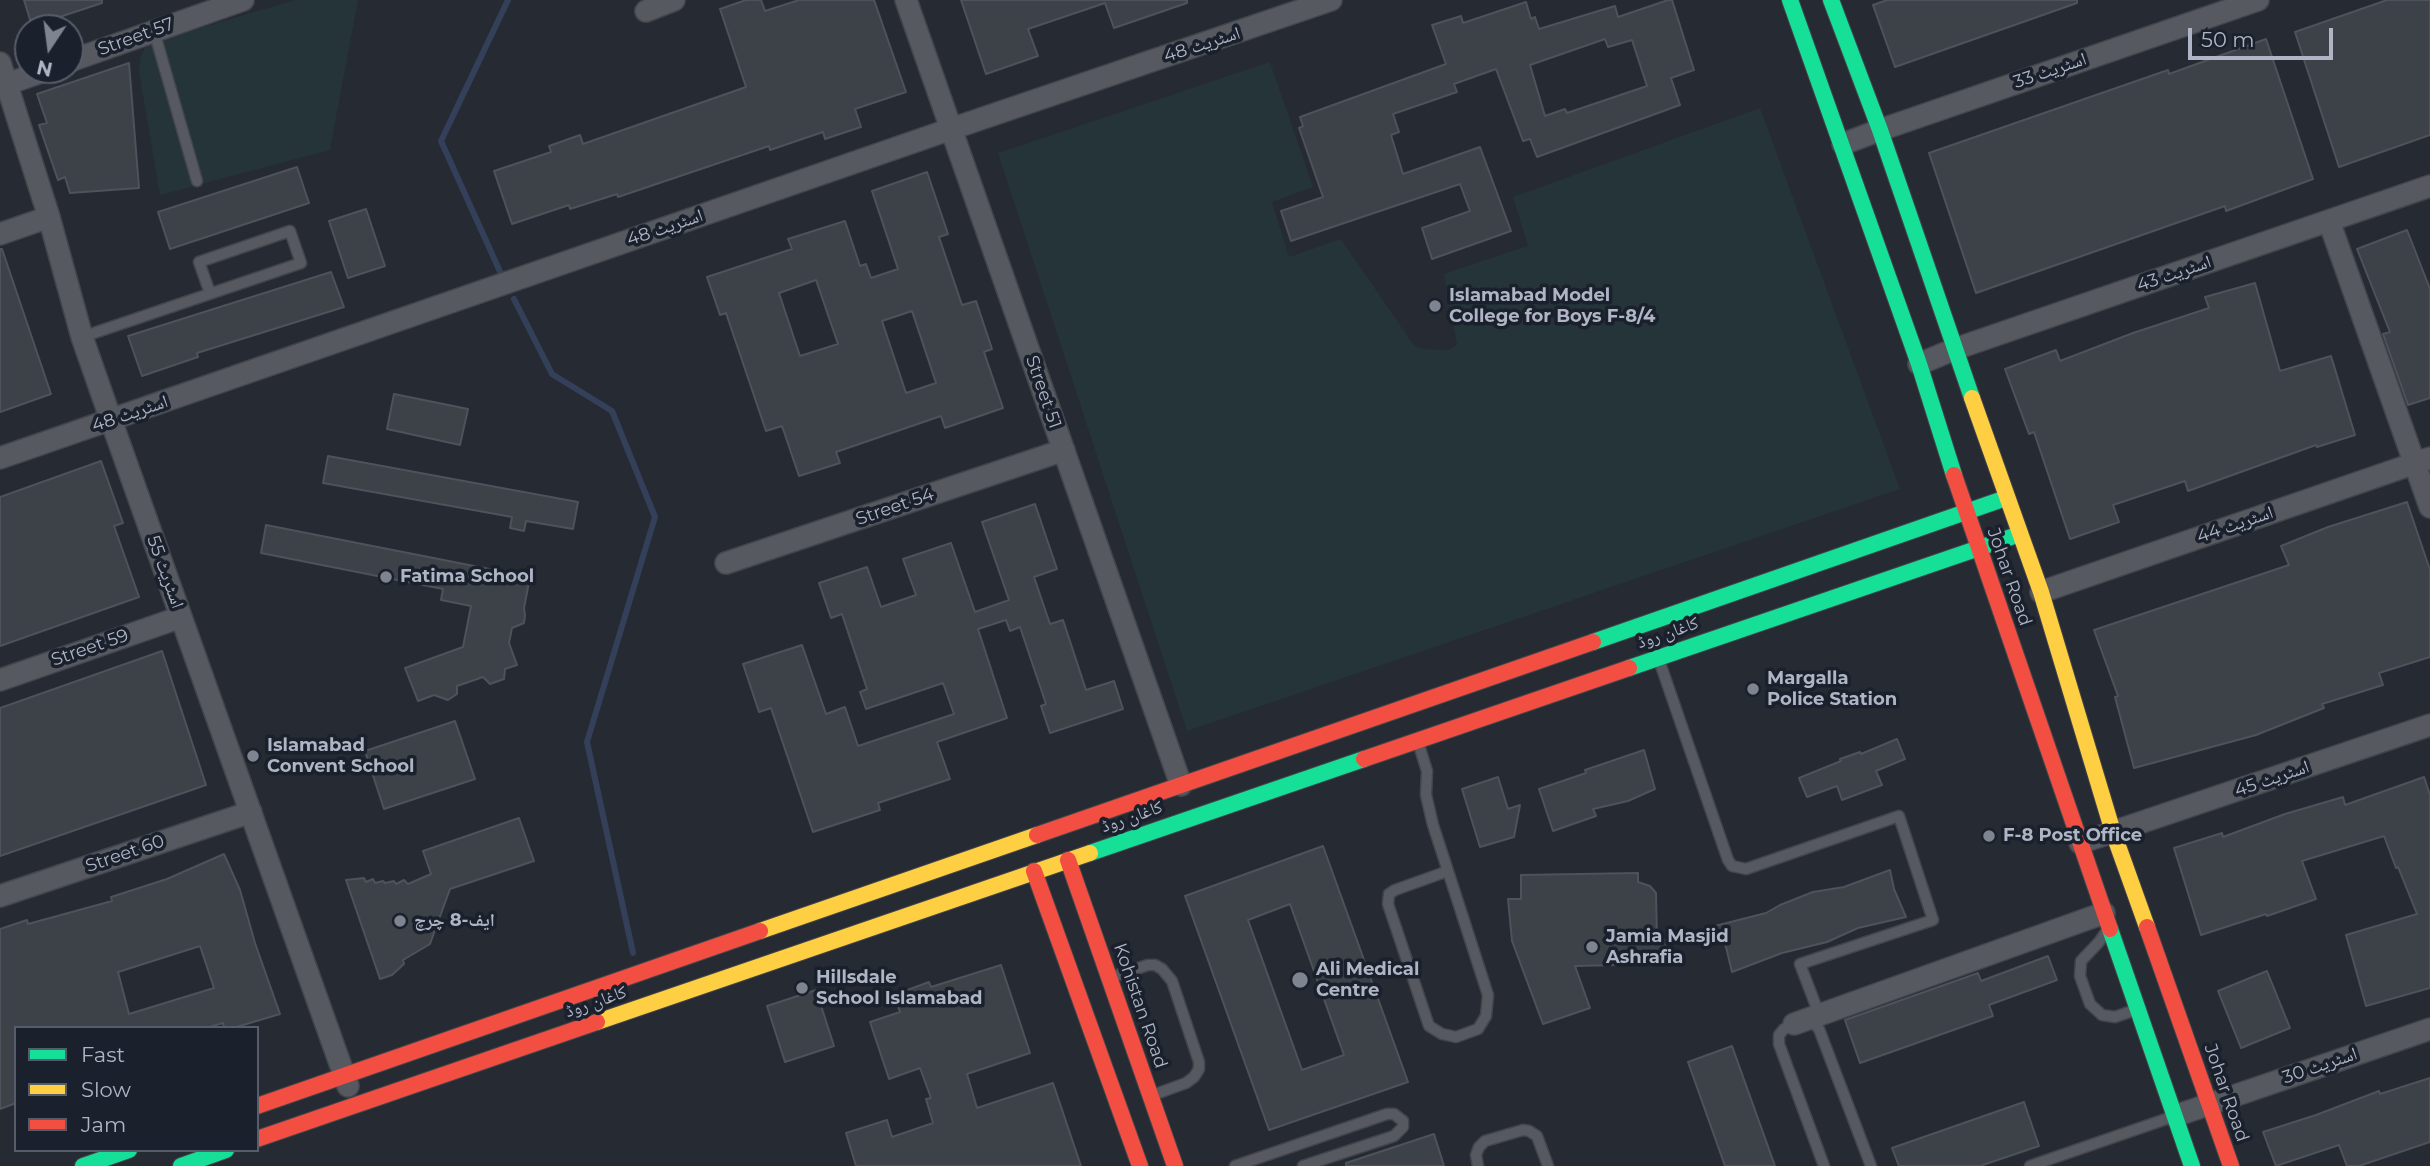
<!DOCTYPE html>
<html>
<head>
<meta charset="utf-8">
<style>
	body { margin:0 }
	#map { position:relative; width:2430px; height:1166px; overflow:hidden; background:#262a32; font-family:Montserrat,sans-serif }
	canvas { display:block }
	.legend { position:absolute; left:14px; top:1026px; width:245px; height:126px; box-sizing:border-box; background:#1a202c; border:2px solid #565c69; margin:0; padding:9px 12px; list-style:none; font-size:21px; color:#afb5c4 }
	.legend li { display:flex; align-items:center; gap:14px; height:35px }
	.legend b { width:35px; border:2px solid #565c69 }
	.north { position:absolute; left:14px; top:14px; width:70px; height:70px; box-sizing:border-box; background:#1a202c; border:2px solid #565c69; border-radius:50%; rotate:193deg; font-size:19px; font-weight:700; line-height:28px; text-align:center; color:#afb5c4 }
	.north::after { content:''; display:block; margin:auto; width:24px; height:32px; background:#7f8491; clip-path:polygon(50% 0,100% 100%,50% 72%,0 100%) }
	.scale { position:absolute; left:2188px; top:28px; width:145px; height:32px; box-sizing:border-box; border:4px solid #afb5c4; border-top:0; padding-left:9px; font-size:21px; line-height:24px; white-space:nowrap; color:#afb5c4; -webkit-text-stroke:5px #1a202c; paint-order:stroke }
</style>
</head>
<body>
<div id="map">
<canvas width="2430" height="1166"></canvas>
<ul class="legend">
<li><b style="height:9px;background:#16e098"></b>Fast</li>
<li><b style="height:9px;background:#ffcf43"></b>Slow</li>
<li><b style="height:9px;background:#f24e42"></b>Jam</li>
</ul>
<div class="north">N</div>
<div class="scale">50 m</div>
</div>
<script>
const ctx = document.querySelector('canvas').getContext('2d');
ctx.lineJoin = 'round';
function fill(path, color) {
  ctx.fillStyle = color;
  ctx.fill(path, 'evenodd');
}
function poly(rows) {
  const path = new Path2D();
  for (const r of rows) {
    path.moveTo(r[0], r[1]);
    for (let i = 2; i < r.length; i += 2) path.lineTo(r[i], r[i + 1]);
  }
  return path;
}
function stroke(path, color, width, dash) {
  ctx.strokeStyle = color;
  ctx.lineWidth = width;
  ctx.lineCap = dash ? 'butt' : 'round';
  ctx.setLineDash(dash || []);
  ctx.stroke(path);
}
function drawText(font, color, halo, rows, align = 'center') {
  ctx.font = font + ' Montserrat,"Noto Naskh Arabic",sans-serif';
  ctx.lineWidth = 7;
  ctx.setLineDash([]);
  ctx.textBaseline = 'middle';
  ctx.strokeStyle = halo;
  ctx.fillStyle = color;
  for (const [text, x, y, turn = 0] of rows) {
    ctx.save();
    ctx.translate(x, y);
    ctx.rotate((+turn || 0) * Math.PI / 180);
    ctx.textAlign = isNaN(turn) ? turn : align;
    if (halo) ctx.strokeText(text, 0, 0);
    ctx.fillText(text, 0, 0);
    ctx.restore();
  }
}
const green = poly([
	[295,0,358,0,330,150,160,195,139,72,141,56,145,48,152,42],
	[1270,62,1313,187,1272,202,1289,257,1341,239,1413,344,1421,349,1448,350,1457,345,1444,274,1528,246,1513,197,1760,108,1900,489,1187,731,998,153]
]);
const stream = poly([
	[502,276,441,141,508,0],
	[514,299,552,374,612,411,655,517,587,742,633,953]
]);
const building = poly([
	[24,0,102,0,102,3,32,26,24,0],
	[746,0,761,0,765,11,799,0,874,0,906,92,855,109,861,127,825,139,823,132,770,150,769,146,618,197,617,194,570,209,569,205,512,224,494,171,551,152,549,146,580,135,583,144,746,87,720,9,746,0],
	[961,0,1187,0,1187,3,1114,28,1105,3,1028,29,1038,56,986,74,961,0],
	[1668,0,1672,0,1694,70,1671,78,1680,105,1537,157,1530,139,1523,141,1496,69,1454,84,1457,92,1393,114,1399,132,1391,135,1403,174,1480,147,1511,231,1432,259,1422,228,1470,211,1460,184,1291,241,1281,211,1323,197,1299,128,1303,126,1300,117,1446,64,1432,25,1461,16,1463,23,1526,2,1531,19,1535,17,1539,29,1615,6,1618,17,1668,0],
	[1605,39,1608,47,1632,40,1647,86,1567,113,1565,109,1545,116,1530,65,1605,39],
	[1887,0,2077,0,2077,3,1895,67,1873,5,1887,0],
	[2387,0,2430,0,2430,135,2339,167,2295,32,2387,0],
	[2266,39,2313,179,2226,211,2225,206,1976,293,1929,153,2168,70,2169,74,2266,39],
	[129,63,139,188,70,193,65,177,58,180,39,125,47,123,37,94,129,63],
	[297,167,309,203,170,249,158,212,297,167],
	[927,172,948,234,939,237,962,305,976,301,992,349,984,352,1003,408,945,428,941,416,836,452,840,463,799,476,782,426,766,431,726,313,720,315,707,277,792,249,788,239,845,221,860,266,866,264,871,278,898,269,872,191,927,172],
	[816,280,838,344,800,356,779,293,816,280],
	[912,311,936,383,906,393,882,321,912,311],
	[366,209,385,266,348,278,329,221,366,209],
	[2407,230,2430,289,2430,398,2408,405,2383,334,2390,332,2357,249,2407,230],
	[0,249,2,249,51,394,0,412,0,249],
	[331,272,344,307,197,353,198,357,142,376,128,336,331,272],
	[2255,283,2280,371,2331,356,2355,435,2317,447,2316,445,2188,491,2185,481,2113,505,2119,522,2070,539,2034,432,2029,434,2005,369,2056,350,2060,361,2133,333,2209,308,2205,297,2255,283],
	[394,394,468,409,460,445,387,429,394,394],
	[328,456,578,502,573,529,526,521,524,531,510,528,512,517,323,483,328,456],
	[101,461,123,523,114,526,139,597,0,646,0,497,101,461],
	[2407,502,2430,570,2430,657,2379,673,2383,685,2322,704,2324,708,2256,735,2134,768,2115,697,2118,696,2094,630,2289,565,2281,546,2328,527,2407,502],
	[1035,504,1057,569,1034,577,1050,624,1063,620,1086,690,1114,681,1123,709,1050,733,1041,706,1046,704,1020,627,1010,631,1006,620,978,629,1007,718,937,742,950,779,878,803,880,810,813,832,771,708,759,712,743,664,802,645,826,714,845,707,858,746,954,714,943,683,866,709,860,692,867,689,842,614,831,618,819,583,867,567,881,607,916,595,903,559,951,543,975,612,1009,600,982,522,1035,504],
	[266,525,530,577,524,608,525,615,524,623,512,628,509,643,517,665,505,669,504,679,490,684,483,677,457,686,457,694,448,700,434,695,418,701,405,668,463,647,471,606,441,600,443,589,261,553,266,525],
	[162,651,206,785,0,856,0,708,162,651],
	[455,721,475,779,384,809,365,751,455,721],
	[1897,739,1905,759,1876,771,1882,785,1842,800,1837,786,1807,797,1799,778,1841,761,1840,759,1860,752,1861,754,1897,739],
	[1644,750,1655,789,1628,801,1593,809,1596,816,1553,831,1539,789,1586,773,1585,770,1644,750],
	[1498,777,1508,809,1520,805,1514,837,1480,847,1462,789,1498,777],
	[2424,777,2430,795,2430,988,2366,1006,2346,935,2417,914,2398,867,2396,868,2384,836,2302,861,2316,899,2267,916,2266,914,2201,935,2174,848,2222,833,2223,837,2285,814,2343,797,2345,805,2424,777],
	[519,818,534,861,450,889,430,944,403,960,404,964,392,975,380,979,346,880,364,878,366,882,373,879,375,883,383,881,385,883,394,881,396,884,404,880,408,884,431,874,423,851,519,818],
	[1323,846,1408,1082,1269,1130,1185,896,1323,846],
	[1290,904,1344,1055,1302,1070,1248,920,1290,904],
	[224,854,240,890,255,943,280,1014,233,1028,224,1028,223,1023,206,1028,16,1028,16,1103,0,1109,0,929,27,920,28,924,112,901,111,897,167,879,224,854],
	[200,946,214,988,129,1014,118,972,200,946],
	[1890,870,1894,889,1906,917,1858,928,1827,942,1782,953,1732,972,1726,947,1715,926,1766,913,1780,905,1813,892,1844,887,1890,870],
	[1638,873,1638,882,1650,886,1656,893,1657,939,1670,940,1669,957,1663,963,1658,964,1575,966,1590,1008,1543,1024,1512,941,1508,899,1521,899,1521,875,1638,873],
	[2048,956,2057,980,1989,1005,1993,1016,1860,1063,1845,1020,1978,973,1981,981,2048,956],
	[1001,965,1030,1053,967,1074,977,1108,1053,1083,1081,1166,856,1166,846,1133,887,1120,892,1137,933,1123,926,1099,931,1098,920,1068,889,1079,870,1022,900,1012,894,995,929,982,931,987,1001,965],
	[2267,971,2290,1028,2241,1048,2218,991,2267,971],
	[816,990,834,1046,785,1062,767,1006,816,990],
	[1732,1046,1775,1166,1725,1166,1688,1062,1732,1046],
	[2430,1078,2430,1142,2359,1166,2347,1166,2339,1145,2276,1166,2263,1132,2316,1115,2379,1091,2380,1094,2430,1078],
	[2024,1102,2039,1146,1980,1166,1899,1166,1892,1148,2024,1102],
	[1434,1134,1444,1166,1346,1166,1346,1163,1434,1134]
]);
const lane = poly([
	[154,31,197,181],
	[82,337,301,263,290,231,199,262,210,293],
	[1659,660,1728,860,1732,866,1746,869,1899,816,1933,920,1800,964,1819,1014],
	[1418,742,1427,771,1426,795,1433,825,1448,871,1488,995,1486,1016,1478,1029,1456,1037,1442,1034,1429,1026,1388,904,1389,894,1395,890,1448,871],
	[2106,932,2099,942,2081,961,2080,976,2090,1004,2102,1015,2115,1017,2135,1010],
	[1112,977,1148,965,1155,965,1162,969,1172,981,1199,1062,1199,1069,1194,1077,1186,1083,1153,1095],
	[1235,1166,1387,1114,1394,1114,1403,1121,1403,1127,1394,1136,1303,1166],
	[1478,1166,1476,1155,1479,1147,1485,1141,1523,1130,1529,1131,1537,1136,1548,1166],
	[1824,1166,1779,1044,1779,1035,1784,1029,1805,1021,1813,1023,1819,1029,1871,1166],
	[2030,1166,2172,1117]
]);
const street = poly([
	[906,0,1181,785],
	[646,11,674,0],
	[70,61,243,0],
	[0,63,49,217,82,337,111,420,348,1086],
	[7,84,47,70],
	[1843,144,1880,130,2258,0],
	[2329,221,2430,507],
	[0,234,49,217],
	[1919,364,1955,349,2430,186],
	[0,458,951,129,1331,0],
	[726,563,1064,450],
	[2041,592,2430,458],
	[0,680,181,617],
	[2080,843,2430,725],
	[0,896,251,812],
	[1794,1024,2104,913],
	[2175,1116,2430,1029]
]);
const fast = poly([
	[1790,0,1919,364,1954,475],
	[1831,0,1880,130,1972,398],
	[1593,642,2006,498],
	[1629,668,2020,534],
	[1090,853,1364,759],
	[2110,929,2192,1166],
	[83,1166,129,1150],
	[181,1166,226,1150]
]);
const slow = poly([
	[1972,398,2041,592,2113,832,2147,927],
	[760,931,1037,835],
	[597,1022,1090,853]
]);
const jam = poly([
	[1954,475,2110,929],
	[1364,759,1629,668],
	[1037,835,1593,642],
	[1068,860,1175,1166],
	[1034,871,1140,1166],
	[2147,927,2231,1166],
	[257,1106,760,931],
	[257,1139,597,1022]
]);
const markers = [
	[1435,306,7,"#7f8491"],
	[386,577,7,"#7f8491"],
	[1753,689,7,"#7f8491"],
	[253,756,7,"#7f8491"],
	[1989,836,7,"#7f8491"],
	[400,921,7,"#7f8491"],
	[1592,947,7,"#7f8491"],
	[1300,980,9,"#7f8491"],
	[802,988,7,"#7f8491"]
];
const streetNames = [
	["Street 57",136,37,-20],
	["اسٹریٹ 48",1202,45,-18],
	["اسٹریٹ 33",2050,71,-19],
	["اسٹریٹ 48",665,228,-19],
	["اسٹریٹ 43",2174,274,-19],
	["Street 51",1043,392,71],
	["اسٹریٹ 48",130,414,-19],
	["Street 54",895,507,-19],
	["اسٹریٹ 44",2235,525,-19],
	["اسٹریٹ 55",165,572,70],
	["Johar Road",2009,577,71],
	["کاغان روڈ",1668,633,-19],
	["Street 59",90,648,-19],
	["اسٹریٹ 45",2272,779,-19],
	["کاغان روڈ",1132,817,-19],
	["Street 60",125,854,-19],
	["کاغان روڈ",596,1002,-19],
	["Kohistan Road",1140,1006,71],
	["اسٹریٹ 30",2320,1066,-19],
	["Johar Road",2226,1093,71]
];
const poiNames = [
	["Islamabad Model",1449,296],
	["College for Boys F-8/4",1449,317],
	["Fatima School",400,577],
	["Margalla",1767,679],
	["Police Station",1767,700],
	["Islamabad",267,746],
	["Convent School",267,767],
	["F-8 Post Office",2003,836],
	["ایف-8 چرچ",414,921],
	["Jamia Masjid",1606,937],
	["Ashrafia",1606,958],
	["Ali Medical",1316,970],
	["Centre",1316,991],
	["Hillsdale",816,978],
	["School Islamabad",816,999]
];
fill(green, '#243438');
stroke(stream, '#34405a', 6);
fill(building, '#3d4148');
stroke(building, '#4e525a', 2);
stroke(lane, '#42454b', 13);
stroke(street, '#42454b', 24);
stroke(fast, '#42454b', 18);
stroke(slow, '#42454b', 18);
stroke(jam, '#42454b', 18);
stroke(lane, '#565960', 10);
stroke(street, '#565960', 21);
stroke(fast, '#16e098', 16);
stroke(slow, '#ffcf43', 16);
stroke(jam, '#f24e42', 16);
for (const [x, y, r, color] of markers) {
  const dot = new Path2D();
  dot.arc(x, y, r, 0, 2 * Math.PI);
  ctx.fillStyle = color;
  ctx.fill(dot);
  stroke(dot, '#1a202c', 2.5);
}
drawText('18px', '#afb5c4', '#1a202c', streetNames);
drawText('bold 18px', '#afb5c4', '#1a202c', poiNames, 'left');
</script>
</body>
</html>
